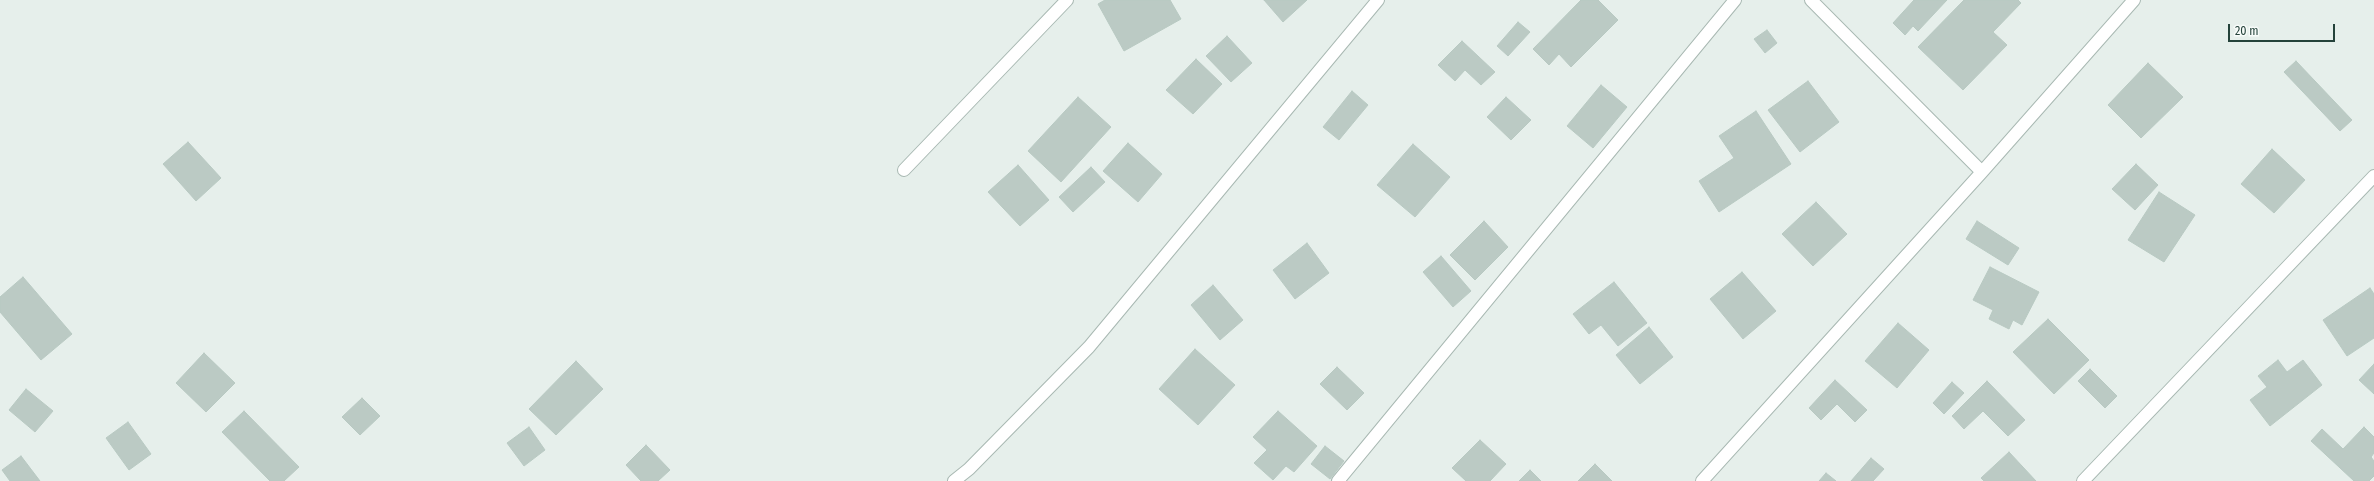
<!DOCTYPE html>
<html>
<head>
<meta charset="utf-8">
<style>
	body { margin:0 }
	#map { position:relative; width:2374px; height:481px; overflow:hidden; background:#e6efeb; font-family:"Fira Sans Condensed",sans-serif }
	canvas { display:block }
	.scale { position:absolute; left:2228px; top:24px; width:107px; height:18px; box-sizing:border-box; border:2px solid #24423a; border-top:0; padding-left:5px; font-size:12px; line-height:14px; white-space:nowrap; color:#24423a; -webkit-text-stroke:3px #f7fbf9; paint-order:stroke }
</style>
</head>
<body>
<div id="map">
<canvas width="2374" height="481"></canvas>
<div class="scale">20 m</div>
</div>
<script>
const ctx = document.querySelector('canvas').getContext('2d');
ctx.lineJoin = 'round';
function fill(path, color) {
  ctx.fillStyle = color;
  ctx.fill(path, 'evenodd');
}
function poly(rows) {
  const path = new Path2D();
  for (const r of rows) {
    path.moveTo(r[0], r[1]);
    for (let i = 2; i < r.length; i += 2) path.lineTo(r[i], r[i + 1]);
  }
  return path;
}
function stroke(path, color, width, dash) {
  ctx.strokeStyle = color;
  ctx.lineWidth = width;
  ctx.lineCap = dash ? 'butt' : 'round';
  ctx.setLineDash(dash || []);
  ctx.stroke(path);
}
const building = poly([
	[1105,0,1170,0,1181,19,1124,51,1098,4,1105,0],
	[1264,0,1307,0,1283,22,1264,0],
	[1581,0,1598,0,1618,20,1571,67,1559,54,1549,65,1533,49,1581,0],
	[1914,0,1947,0,1918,31,1913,26,1905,35,1893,23,1914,0],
	[1964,0,2018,0,2021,3,1993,32,2007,45,1963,90,1918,47,1964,0],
	[1518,22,1530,32,1508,56,1497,46,1518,22],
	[1767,30,1777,43,1765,53,1754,39,1767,30],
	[1227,36,1252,63,1231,82,1206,56,1227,36],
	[1462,41,1495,72,1481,85,1465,70,1455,81,1438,65,1462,41],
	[1196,59,1222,84,1193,114,1166,90,1196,59],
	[2296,61,2352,120,2340,131,2284,72,2296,61],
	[2148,63,2183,97,2141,138,2108,105,2148,63],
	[1808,81,1839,122,1800,152,1768,110,1808,81],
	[1601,85,1627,107,1593,148,1567,126,1601,85],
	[1352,91,1368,105,1339,140,1323,127,1352,91],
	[1078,97,1111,127,1061,182,1028,151,1078,97],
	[1506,97,1531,120,1511,140,1487,117,1506,97],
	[1756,111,1791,164,1719,212,1699,181,1734,158,1719,136,1756,111],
	[188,142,221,178,196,201,163,164,188,142],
	[1128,143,1162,174,1138,202,1103,171,1128,143],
	[1413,144,1450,177,1415,217,1377,185,1413,144],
	[2272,149,2305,180,2274,213,2241,184,2272,149],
	[2136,164,2158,185,2135,210,2112,189,2136,164],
	[1018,165,1049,200,1020,226,988,192,1018,165],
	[1091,167,1105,182,1073,212,1059,197,1091,167],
	[2159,192,2195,215,2164,262,2128,240,2159,192],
	[1816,202,1847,234,1813,266,1782,234,1816,202],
	[1484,221,1508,247,1475,280,1450,255,1484,221],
	[1977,221,2019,248,2008,265,1966,239,1977,221],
	[1307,243,1329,273,1295,299,1273,270,1307,243],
	[1441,256,1471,291,1453,307,1423,272,1441,256],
	[1990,267,2039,292,2022,325,2013,320,2009,329,1989,319,1993,310,1973,300,1990,267],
	[1742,272,1776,311,1743,339,1710,299,1742,272],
	[23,277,72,334,41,360,0,312,0,297,23,277],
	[1614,282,1647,323,1618,346,1601,325,1589,334,1573,314,1614,282],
	[1213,285,1243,320,1220,340,1191,305,1213,285],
	[2370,288,2374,294,2374,338,2347,356,2323,320,2370,288],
	[2048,319,2089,360,2054,394,2013,352,2048,319],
	[1898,323,1929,350,1897,388,1865,361,1898,323],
	[1649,327,1673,357,1640,384,1616,355,1649,327],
	[1195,349,1235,385,1198,425,1159,389,1195,349],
	[204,353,235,383,206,412,176,383,204,353],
	[2278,360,2287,372,2303,360,2322,385,2270,426,2250,400,2267,387,2258,376,2278,360],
	[576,361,603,389,556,435,529,409,576,361],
	[2374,364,2374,394,2359,380,2374,364],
	[1337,367,1364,393,1347,410,1320,384,1337,367],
	[2090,369,2117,396,2105,408,2078,381,2090,369],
	[1835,380,1867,410,1855,422,1837,404,1821,420,1809,408,1835,380],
	[1987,381,2025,420,2008,436,1983,411,1964,429,1952,416,1987,381],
	[1952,382,1964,393,1944,414,1933,403,1952,382],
	[26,389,53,411,35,432,9,410,26,389],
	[362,398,380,416,360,435,342,417,362,398],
	[244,411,299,467,284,481,270,481,222,432,244,411],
	[1278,411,1317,446,1294,472,1286,466,1273,480,1254,463,1267,450,1253,437,1278,411],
	[128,422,151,454,129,470,106,438,128,422],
	[529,427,545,450,524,466,507,443,529,427],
	[2364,427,2374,437,2374,453,2371,457,2374,461,2374,476,2369,481,2354,481,2311,441,2322,429,2343,449,2364,427],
	[1480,440,1506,464,1490,481,1466,481,1452,468,1480,440],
	[646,445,670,470,658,481,641,481,626,465,646,445],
	[1325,446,1344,461,1330,479,1311,464,1325,446],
	[2009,452,2036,481,1984,481,1981,478,2009,452],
	[21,456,40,481,10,481,2,470,21,456],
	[1871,458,1884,469,1873,481,1851,481,1871,458],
	[1595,464,1612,481,1578,481,1595,464],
	[1530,470,1541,481,1519,481,1530,470],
	[1826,473,1836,481,1819,481,1826,473]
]);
const minor = poly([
	[1811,0,1982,172],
	[904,170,1067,0],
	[954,481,969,469,1089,347,1378,0],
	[1338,481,1735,0],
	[1702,481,1982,172,2134,0],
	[2083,481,2374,176]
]);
fill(building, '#bbcac4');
stroke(building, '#b8c9c2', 1);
stroke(minor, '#a8b8b2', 14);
stroke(minor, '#fff', 12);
</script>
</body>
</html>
